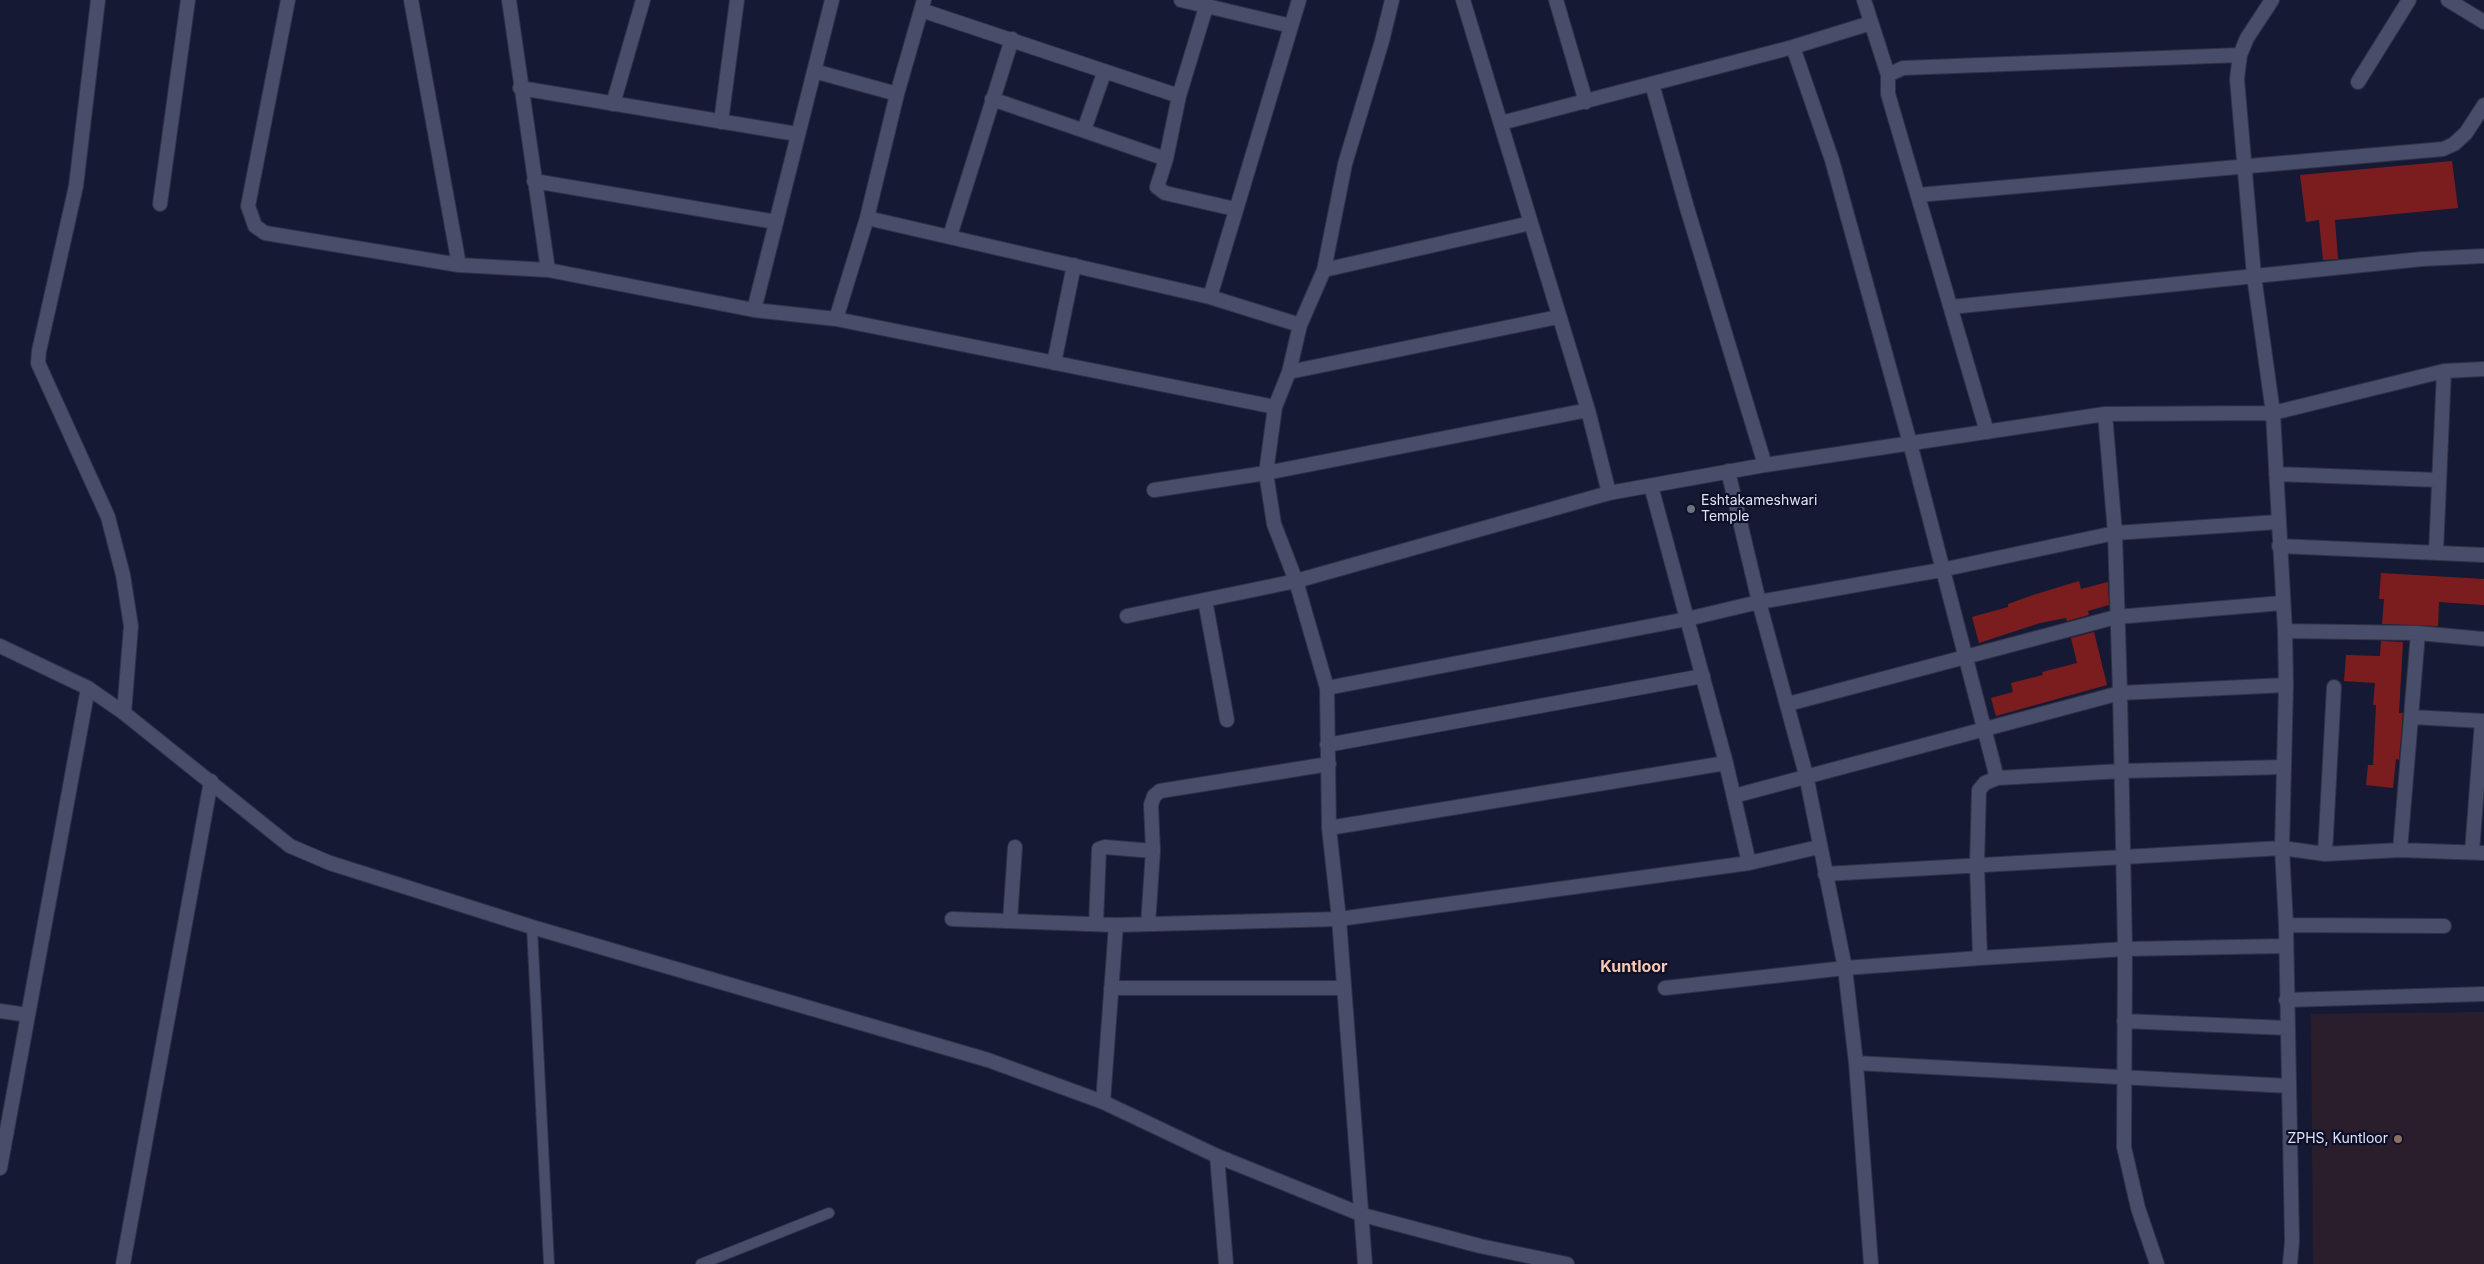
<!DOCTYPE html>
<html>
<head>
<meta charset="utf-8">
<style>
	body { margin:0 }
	canvas { display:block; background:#161933 }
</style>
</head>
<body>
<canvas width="2484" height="1264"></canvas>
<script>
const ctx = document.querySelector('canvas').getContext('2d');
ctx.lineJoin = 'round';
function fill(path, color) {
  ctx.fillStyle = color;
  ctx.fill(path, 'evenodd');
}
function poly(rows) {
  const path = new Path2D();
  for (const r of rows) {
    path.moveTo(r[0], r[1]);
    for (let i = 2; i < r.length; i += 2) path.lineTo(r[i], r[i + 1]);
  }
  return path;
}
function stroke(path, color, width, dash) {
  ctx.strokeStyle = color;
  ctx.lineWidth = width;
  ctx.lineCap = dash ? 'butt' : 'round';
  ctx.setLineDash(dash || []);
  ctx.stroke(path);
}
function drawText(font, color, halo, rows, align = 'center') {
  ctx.font = font + ' Inter,sans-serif';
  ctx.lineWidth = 4.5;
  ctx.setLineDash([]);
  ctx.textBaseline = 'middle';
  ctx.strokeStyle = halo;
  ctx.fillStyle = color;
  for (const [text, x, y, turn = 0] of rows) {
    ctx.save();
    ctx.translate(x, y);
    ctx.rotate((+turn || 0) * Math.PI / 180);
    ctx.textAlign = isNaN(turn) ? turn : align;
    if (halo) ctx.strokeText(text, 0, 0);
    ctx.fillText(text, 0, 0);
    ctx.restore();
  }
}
const education = poly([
	[2484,1012,2484,1264,2313,1264,2311,1014]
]);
const building = poly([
	[2452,161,2458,208,2335,220,2338,259,2323,260,2319,220,2306,222,2300,175],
	[2381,573,2484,579,2484,605,2439,602,2438,626,2382,624,2384,599,2379,599],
	[2079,581,2081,589,2108,582,2109,605,2088,611,2089,615,2067,621,2066,618,2040,623,1979,643,1972,617,2008,607,2008,604,2033,595],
	[2094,632,2107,685,1996,716,1991,698,2013,692,2011,683,2043,675,2042,672,2077,663,2071,638],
	[2381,641,2403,642,2399,713,2403,713,2399,760,2396,759,2393,788,2366,785,2368,765,2373,765,2376,705,2373,705,2375,683,2344,681,2346,655,2380,656]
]);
const service = poly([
	[532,927,549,1264],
	[701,1264,829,1213]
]);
const minor = poly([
	[98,0,76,186,39,351,38,363,108,517,123,575,131,626,124,713],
	[288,0,248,206,255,226,265,233,459,265,548,270,754,310,836,319,1275,407],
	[411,0,459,265],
	[509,0,548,270],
	[1181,0,1291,26],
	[1463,0,1588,410,1609,493],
	[1556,0,1586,102],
	[1864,0,1888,75],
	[2272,0,2247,38,2240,55,2237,79,2254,276,2273,413,2285,631,2286,685,2282,848,2286,925,2292,1241,2290,1264],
	[2448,0,2484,22],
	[1206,7,1179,96,1166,159,1157,187,1165,193,1235,209],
	[921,10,1179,96],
	[1793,47,1832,160,1910,443,1997,778],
	[814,71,897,94],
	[2358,82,2409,0],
	[1652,84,1687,208,1765,465],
	[520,88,797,134],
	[992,99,1166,159],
	[613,104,643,0],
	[721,122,737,0],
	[1501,123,1793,47,1871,23],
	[1084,130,1104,73],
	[534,181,776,222],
	[1918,195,2443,149,2454,144,2466,133,2484,105],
	[160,204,188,0],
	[867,218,1210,297,1300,325],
	[950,236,1012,39],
	[1324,270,1531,223],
	[1210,297,1299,0],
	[1951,307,2422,259,2484,256],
	[754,310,832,0],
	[836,319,867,218,897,94,924,0],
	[1054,363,1074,265],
	[1289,372,1558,317],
	[2105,414,2115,533,2120,693,2125,949,2124,1147,2138,1208,2157,1264],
	[1987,432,1888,94,1888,75,1903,68,2240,55],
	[1728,471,1759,602,1806,775,1845,968,1856,1063,1871,1264],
	[2276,474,2438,480],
	[1651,486,1726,763,1749,863],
	[1154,490,1266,473,1588,410],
	[2279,546,2484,555],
	[2436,552,2444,371],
	[1205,600,1227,720],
	[1127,616,1296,581,1609,493,1765,465,2105,414,2273,413,2444,371,2484,369],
	[2285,631,2418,633,2484,639],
	[1327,688,1687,619,1759,602,1941,570,2115,533,2278,522],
	[1788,704,2116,617,2282,603],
	[2412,717,2484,721],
	[1327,745,1703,676],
	[1734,796,2120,693,2286,685],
	[1329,828,1726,763],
	[2400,850,2418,633],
	[2472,852,2482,721],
	[2325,854,2334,687],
	[1825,874,2282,848,2325,854,2400,850,2484,853],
	[952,919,1116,925,1339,919,1749,863,1819,847],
	[1010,921,1015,847],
	[1096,924,1099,849,1105,847,1153,851],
	[1148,924,1153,851,1151,805,1154,796,1160,791,1329,764],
	[2286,925,2444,926],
	[1980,958,1977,864,1979,790,1985,783,1997,778,2122,771,2284,767],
	[1111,988,1344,988],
	[1665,988,1845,968,1980,958,2125,949,2285,946],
	[2286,1000,2484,994],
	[0,1011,28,1015],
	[2124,1021,2287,1028],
	[1856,1063,2289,1086],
	[1103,1102,1116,925],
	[1217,1156,1226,1264],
	[0,1168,88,688],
	[123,1264,211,781],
	[1365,1264,1339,919,1329,828,1327,688,1296,581,1274,524,1266,473,1275,407,1289,372,1300,325,1324,270,1345,164,1382,41,1392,0]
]);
const tertiary = poly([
	[0,646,88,688,124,713,290,846,330,863,532,927,988,1060,1103,1102,1217,1156,1363,1215,1480,1246,1567,1264]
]);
const markers = [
	[1691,509,5,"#6b7280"],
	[2398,1139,5,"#8d6e63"]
];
const poiNames = [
	["Eshtakameshwari",1701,501],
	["Temple",1701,517],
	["ZPHS, Kuntloor",2388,1139,"right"]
];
const quarterNames = [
	["Kuntloor",1634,967]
];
fill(education, '#2a1e2c');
fill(building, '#7b1d1e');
stroke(service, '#303145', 12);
stroke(minor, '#303145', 16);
stroke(tertiary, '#303145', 16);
stroke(service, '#484d6a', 10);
stroke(minor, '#484d6a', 14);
stroke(tertiary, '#484d6a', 14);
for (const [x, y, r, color] of markers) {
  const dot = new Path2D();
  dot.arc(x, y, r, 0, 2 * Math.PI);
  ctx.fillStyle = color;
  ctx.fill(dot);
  stroke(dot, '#0d1028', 2);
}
drawText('14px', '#e0e3f5', '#0d1028', poiNames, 'left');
drawText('bold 16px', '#f6c9b2', '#0d1028', quarterNames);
</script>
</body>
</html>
